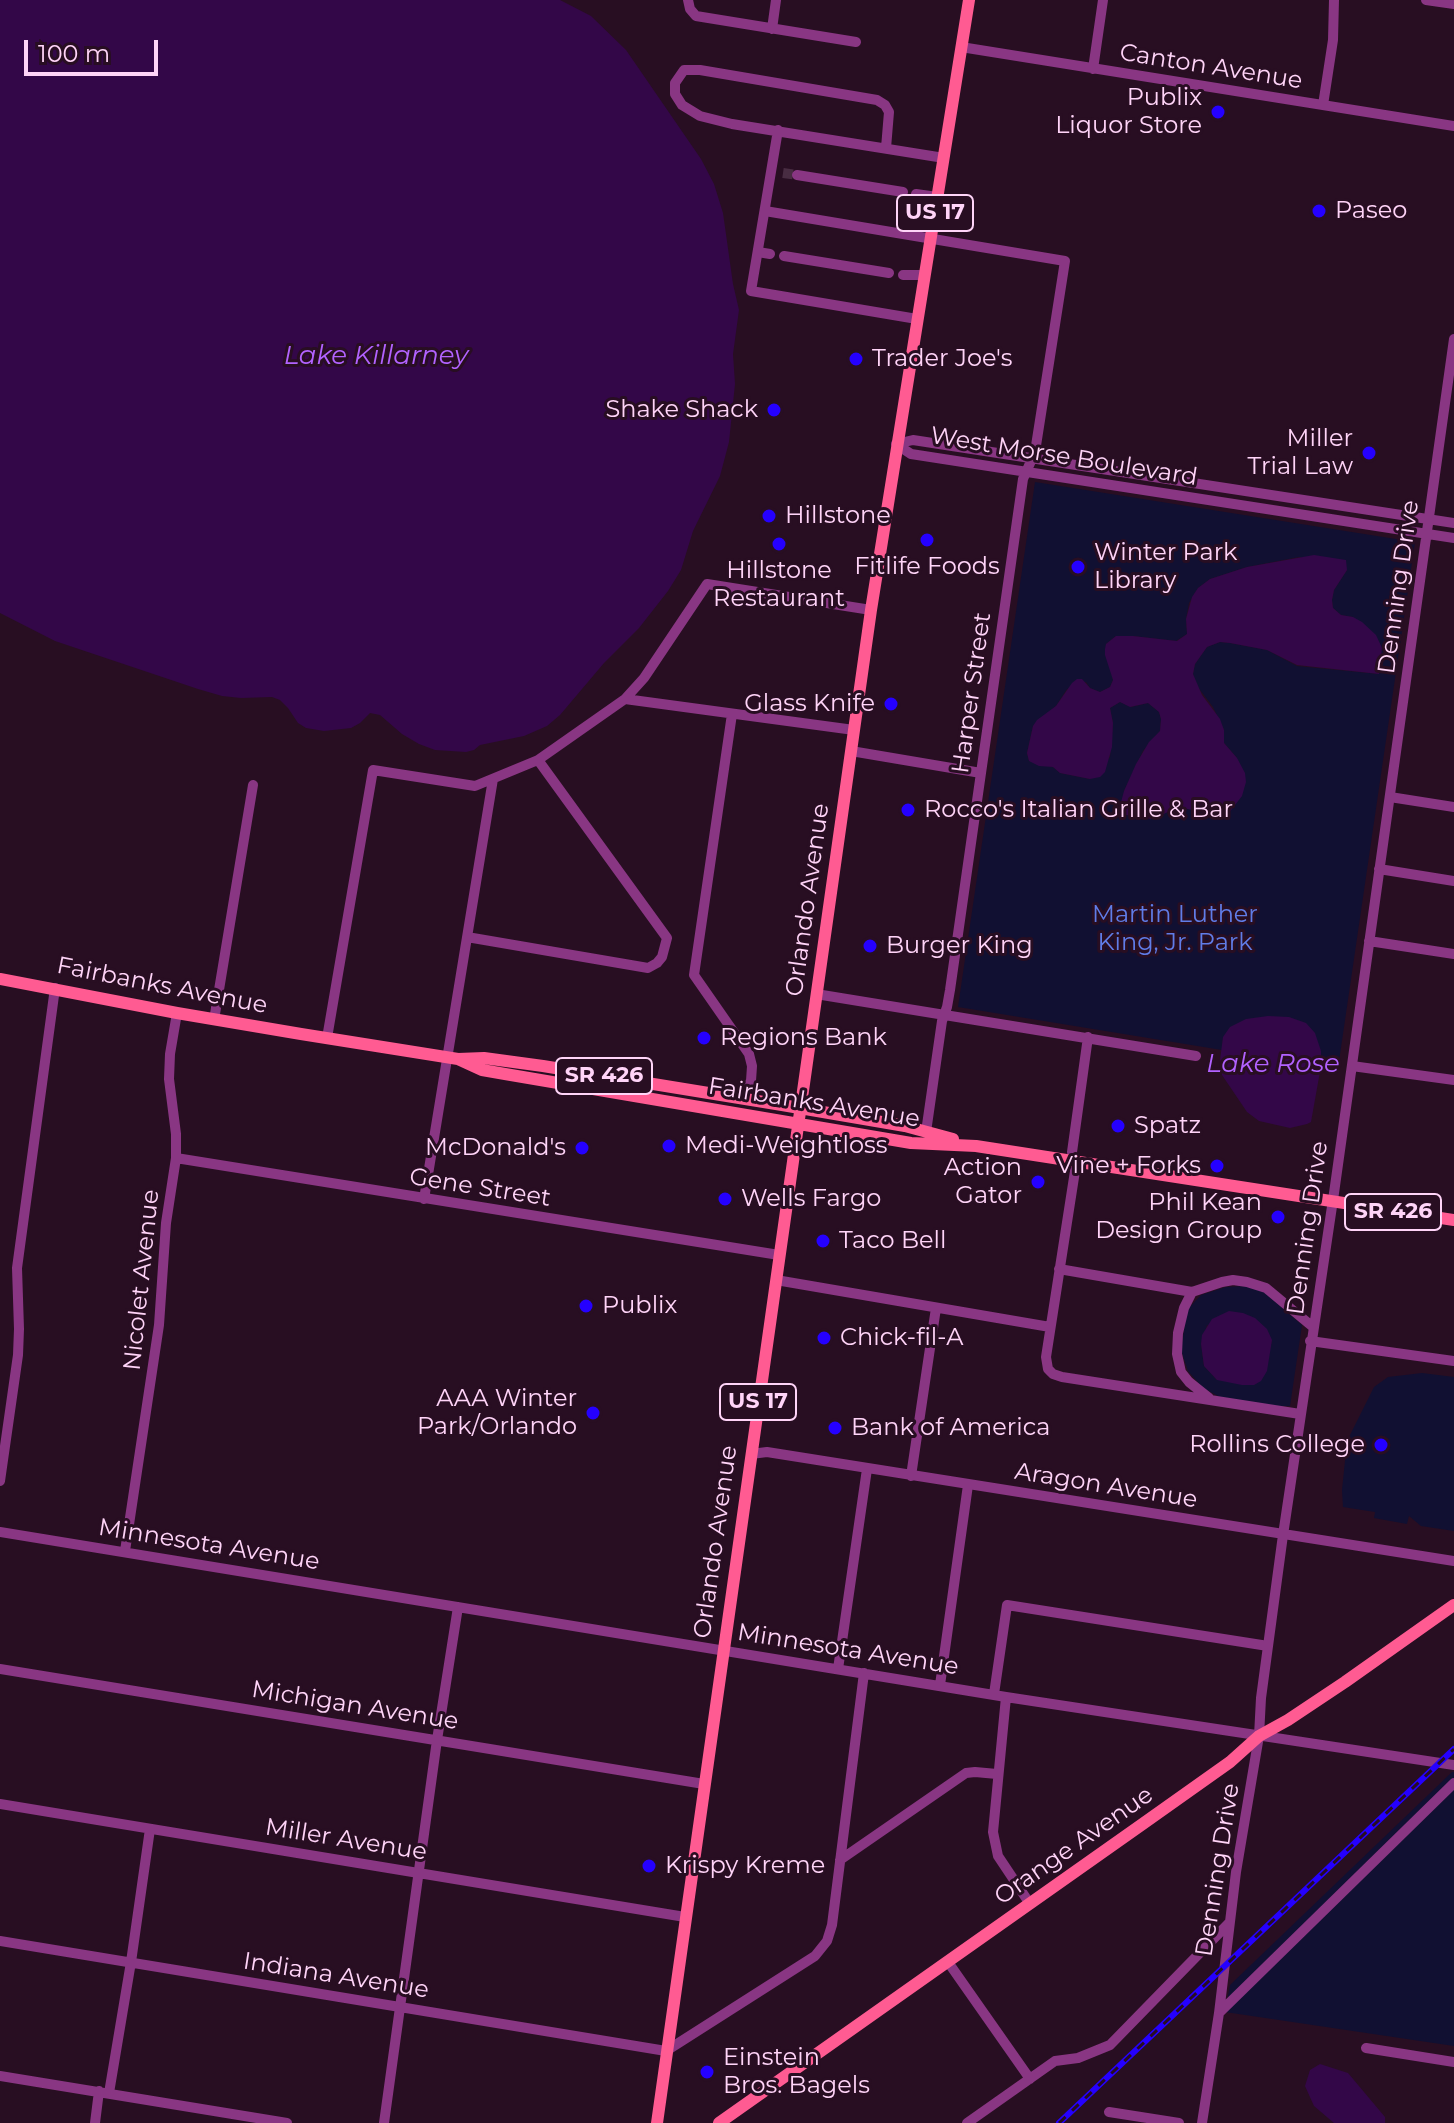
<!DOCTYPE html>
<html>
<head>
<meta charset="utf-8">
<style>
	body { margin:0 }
	#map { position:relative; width:1454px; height:2123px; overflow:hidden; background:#280e22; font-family:Montserrat,sans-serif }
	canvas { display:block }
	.scale { position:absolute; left:24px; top:40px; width:134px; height:36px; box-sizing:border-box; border:4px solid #ffd4f8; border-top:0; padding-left:10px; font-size:24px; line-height:28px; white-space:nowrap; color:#ffd4f8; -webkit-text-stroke:6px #280e22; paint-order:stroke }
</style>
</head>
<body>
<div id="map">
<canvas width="1454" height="2123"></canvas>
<div class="scale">100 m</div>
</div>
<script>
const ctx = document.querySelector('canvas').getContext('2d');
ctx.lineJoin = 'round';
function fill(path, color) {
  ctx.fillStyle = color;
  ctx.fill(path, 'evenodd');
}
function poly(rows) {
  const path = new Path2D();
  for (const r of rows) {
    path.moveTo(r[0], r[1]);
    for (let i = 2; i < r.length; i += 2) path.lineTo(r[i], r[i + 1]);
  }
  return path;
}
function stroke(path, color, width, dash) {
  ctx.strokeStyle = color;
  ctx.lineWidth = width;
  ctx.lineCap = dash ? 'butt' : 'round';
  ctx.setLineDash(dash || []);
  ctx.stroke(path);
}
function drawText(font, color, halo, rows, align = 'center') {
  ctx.font = font + ' Montserrat,sans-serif';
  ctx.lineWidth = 6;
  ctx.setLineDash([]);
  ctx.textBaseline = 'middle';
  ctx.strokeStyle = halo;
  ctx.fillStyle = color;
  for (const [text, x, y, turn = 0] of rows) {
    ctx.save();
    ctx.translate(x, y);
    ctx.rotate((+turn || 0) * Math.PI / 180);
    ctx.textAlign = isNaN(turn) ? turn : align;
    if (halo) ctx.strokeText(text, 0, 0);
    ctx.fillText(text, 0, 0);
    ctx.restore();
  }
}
const green = poly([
	[1035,482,1415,542,1338,1068,1321,1066,1321,1051,1223,1037,1222,1050,958,1007],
	[1299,557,1347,570,1334,590,1332,600,1333,608,1341,615,1353,617,1379,674,1297,666,1267,650,1230,643,1220,642,1207,647,1195,664,1193,674,1197,686,1213,707,1224,730,1224,743,1237,758,1200,811,1181,808,1172,810,1153,819,1126,815,1124,791,1143,751,1160,731,1161,719,1159,712,1148,703,1131,707,1120,702,1110,708,1113,723,1110,757,1090,779,1060,773,1053,767,1029,761,1027,753,1033,726,1056,706,1067,689,1086,682,1090,688,1100,692,1110,687,1113,680,1106,644,1116,636,1133,636,1176,641,1187,634,1186,619,1189,603,1198,588,1210,579,1247,567],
	[1246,1286,1264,1292,1302,1325,1290,1406,1277,1406,1220,1397,1203,1388,1188,1371,1181,1350,1187,1310,1201,1295,1226,1287],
	[1207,1325,1272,1340,1270,1349,1217,1380,1204,1366,1201,1344],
	[1422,1373,1454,1377,1454,1531,1421,1526,1409,1516,1407,1524,1374,1518,1375,1512,1343,1507,1342,1490,1347,1441,1374,1387,1388,1377],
	[1452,1772,1454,1772,1454,2046,1225,2012,1230,1985]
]);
const water = poly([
	[0,0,560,0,591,16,626,50,701,159,714,184,723,213,733,284,739,310,733,354,735,384,729,442,720,476,693,531,681,570,668,591,639,628,604,663,560,715,547,726,524,736,480,745,474,750,466,752,435,750,419,744,402,734,380,715,370,713,360,723,351,728,324,731,306,728,298,723,288,708,280,700,272,697,241,698,222,696,198,689,55,641,0,613],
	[1314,555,1346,560,1347,570,1334,590,1332,600,1333,608,1341,615,1353,617,1362,622,1376,635,1382,648,1379,674,1297,665,1267,650,1230,643,1220,642,1207,647,1195,664,1193,674,1202,695,1220,719,1224,730,1224,743,1237,758,1245,773,1246,782,1242,796,1228,814,1218,817,1200,811,1181,808,1172,810,1153,819,1143,818,1126,815,1122,811,1120,806,1124,791,1136,764,1149,742,1160,731,1161,719,1159,712,1148,703,1130,707,1120,702,1110,708,1113,723,1112,747,1105,772,1100,777,1090,779,1060,773,1053,767,1039,766,1029,761,1027,753,1033,726,1037,720,1056,706,1072,683,1077,679,1082,679,1090,688,1100,692,1110,687,1113,680,1105,655,1105,649,1106,644,1116,636,1133,636,1177,641,1187,634,1186,619,1192,597,1198,588,1210,579,1247,567],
	[1268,1016,1289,1017,1306,1023,1315,1033,1321,1051,1321,1066,1311,1122,1307,1124,1290,1128,1259,1121,1247,1112,1222,1075,1220,1060,1223,1037,1230,1027,1246,1019],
	[1229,1311,1243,1313,1255,1318,1267,1329,1272,1340,1267,1371,1261,1381,1254,1385,1242,1385,1217,1380,1204,1366,1201,1344,1202,1335,1212,1319],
	[1320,2064,1348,2073,1385,2117,1385,2123,1334,2123,1314,2106,1305,2086,1310,2070]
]);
const minorTunnel = poly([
	[783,173,797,175]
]);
const minor = poly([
	[688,0,690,9,696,16,856,42],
	[1426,0,1454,4],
	[772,29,776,0],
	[961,47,1454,126],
	[1093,69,1103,0],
	[1323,105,1333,40,1334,0],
	[778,130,751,291,917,319],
	[886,148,889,112,885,105,877,100,700,70,684,70,675,83,675,94,682,105,700,116,732,124,944,158],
	[797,175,903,192],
	[916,194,937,197],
	[765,211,1065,261,1035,452,1023,479,950,990,947,1007,942,1021,926,1132],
	[758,252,770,254],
	[784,256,889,273],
	[903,275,925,275],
	[896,444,911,454,1454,538],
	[896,444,913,440,1454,523],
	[625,699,854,730],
	[732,714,694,975,749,1054,752,1066,751,1081,740,1098],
	[851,751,981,773],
	[1390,797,1454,807],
	[1379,869,1454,881],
	[467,937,648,968,657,963,662,957,667,938,538,760],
	[1369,941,1454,954],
	[816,994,1196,1056],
	[214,1020,253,785],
	[1088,1037,1072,1152,1075,1171,1046,1357,1048,1369,1053,1374,1062,1377,1300,1414],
	[327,1038,373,770,475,786,538,760,625,699,644,678,707,584,871,610],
	[1352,1066,1454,1080],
	[176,1158,779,1255],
	[424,1199,493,779],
	[1059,1269,1192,1292,1222,1282,1233,1280,1247,1282,1266,1288,1313,1327],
	[776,1280,1050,1327],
	[1192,1292,1184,1308,1178,1333,1177,1354,1181,1372,1189,1382,1209,1398],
	[1310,1341,1454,1361],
	[751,1454,767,1452,1454,1561],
	[911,1476,936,1308],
	[0,1481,18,1355,19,1329,17,1268,55,988],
	[0,1532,1006,1697,1454,1765],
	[125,1551,159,1325,166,1223,176,1158,176,1134,169,1079,170,1054,177,1013],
	[0,1669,704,1784],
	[838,1669,867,1469],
	[940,1685,968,1485],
	[994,1694,1007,1605,1268,1646],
	[1006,1697,993,1832,998,1856,1030,1904],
	[0,1804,685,1917],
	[840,1860,966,1773,975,1772,997,1774],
	[0,1941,666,2051,815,1956,827,1941,832,1925,864,1673],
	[948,1962,1030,2079],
	[1219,2013,1454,1783],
	[1366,2048,1454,2062],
	[0,2076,287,2123],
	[109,2093,131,1962,150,1829],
	[1109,2112,1179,2123],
	[95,2123,99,2091],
	[384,2123,437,1740,458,1607],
	[967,2123,1055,2061,1078,2058,1110,2045,1229,1923],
	[1202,2123,1219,2013,1236,1872,1259,1736,1261,1698,1283,1535,1334,1193,1454,339]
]);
const major = poly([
	[0,979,177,1013,301,1034,458,1059,484,1058,543,1066,782,1105,905,1126,953,1139],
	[458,1059,482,1070,505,1074,911,1143,976,1146,1454,1220],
	[657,2123,871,610,969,0],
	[719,2123,1144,1823,1230,1762,1259,1736,1288,1720,1345,1682,1454,1605]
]);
const rail = poly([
	[1059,2123,1454,1749]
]);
const markers = [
	[1218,112,8,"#2500ff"],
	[1319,211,8,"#2500ff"],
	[856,359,8,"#2500ff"],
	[774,410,8,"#2500ff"],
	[1369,453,8,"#2500ff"],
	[769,516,8,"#2500ff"],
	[927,540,8,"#2500ff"],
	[779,544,8,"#2500ff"],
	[1078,567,8,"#2500ff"],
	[891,704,8,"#2500ff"],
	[908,810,8,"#2500ff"],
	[870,946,8,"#2500ff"],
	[704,1038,8,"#2500ff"],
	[1118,1126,8,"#2500ff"],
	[669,1146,8,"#2500ff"],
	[582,1148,8,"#2500ff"],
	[1217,1166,8,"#2500ff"],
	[1038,1182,8,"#2500ff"],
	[725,1199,8,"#2500ff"],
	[1278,1217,8,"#2500ff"],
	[823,1241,8,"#2500ff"],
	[586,1306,8,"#2500ff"],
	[824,1338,8,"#2500ff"],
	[593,1413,8,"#2500ff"],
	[835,1428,8,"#2500ff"],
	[1381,1445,8,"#2500ff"],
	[649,1866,8,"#2500ff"],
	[707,2072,8,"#2500ff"]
];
const shields = [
	[935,213,76],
	[604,1076,96],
	[1393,1212,96],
	[758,1402,76]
];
const shieldNames = [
	["US 17",935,213],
	["SR 426",604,1076],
	["SR 426",1393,1212],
	["US 17",758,1402]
];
const streetNames = [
	["Canton Avenue",1211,67,9],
	["West Morse Boulevard",1064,457,9],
	["Denning Drive",1399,587,-82],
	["Harper Street",972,693,-82],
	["Orlando Avenue",808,900,-82],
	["Fairbanks Avenue",162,986,11],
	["Fairbanks Avenue",814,1103,9],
	["Gene Street",480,1188,9],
	["Denning Drive",1308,1228,-82],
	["Nicolet Avenue",142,1280,-84],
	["Aragon Avenue",1106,1486,9],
	["Orlando Avenue",716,1542,-82],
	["Minnesota Avenue",209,1545,9],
	["Minnesota Avenue",848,1650,9],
	["Michigan Avenue",355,1706,9],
	["Miller Avenue",346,1840,9],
	["Orange Avenue",1074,1846,-35],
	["Denning Drive",1218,1870,-81],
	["Indiana Avenue",336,1976,9]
];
const poiNames = [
	["Publix",1202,98,"right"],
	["Liquor Store",1202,126,"right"],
	["Paseo",1335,211],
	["Trader Joe's",872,359],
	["Shake Shack",758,410,"right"],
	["Miller",1353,439,"right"],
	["Trial Law",1353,467,"right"],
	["Hillstone",785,516],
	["Winter Park",1094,553],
	["Library",1094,581],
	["Fitlife Foods",927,567,"center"],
	["Hillstone",779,571,"center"],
	["Restaurant",779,599,"center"],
	["Glass Knife",875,704,"right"],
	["Rocco's Italian Grille & Bar",924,810],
	["Burger King",886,946],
	["Regions Bank",720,1038],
	["Spatz",1134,1126],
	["Medi-Weightloss",685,1146],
	["McDonald's",566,1148,"right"],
	["Vine + Forks",1201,1166,"right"],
	["Action",1022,1168,"right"],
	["Gator",1022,1196,"right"],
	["Wells Fargo",741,1199],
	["Phil Kean",1262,1203,"right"],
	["Design Group",1262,1231,"right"],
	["Taco Bell",839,1241],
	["Publix",602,1306],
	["Chick-fil-A",840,1338],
	["AAA Winter",577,1399,"right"],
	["Park/Orlando",577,1427,"right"],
	["Bank of America",851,1428],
	["Rollins College",1365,1445,"right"],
	["Krispy Kreme",665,1866],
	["Einstein",723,2058],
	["Bros. Bagels",723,2086]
];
const parkNames = [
	["Martin Luther",1175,915],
	["King, Jr. Park",1175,943]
];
const waterNames = [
	["Lake Killarney",376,356],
	["Lake Rose",1273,1064]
];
fill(green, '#111032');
fill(water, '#330748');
stroke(minorTunnel, '#482c42', 10, [10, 5]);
stroke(minor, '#893683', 10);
stroke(major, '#ff5b92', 12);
stroke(rail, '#2500ff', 6);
stroke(rail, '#280e22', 3, [9]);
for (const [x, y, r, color] of markers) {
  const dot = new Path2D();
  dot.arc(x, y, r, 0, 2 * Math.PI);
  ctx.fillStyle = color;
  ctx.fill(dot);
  stroke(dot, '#280e22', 3);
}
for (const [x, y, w] of shields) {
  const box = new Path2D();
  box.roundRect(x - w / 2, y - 18, w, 36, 6);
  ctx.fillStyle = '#280e22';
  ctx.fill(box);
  stroke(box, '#ffd4f8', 2);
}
drawText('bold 22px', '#ffd4f8', null, shieldNames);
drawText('24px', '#ffd4f8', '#280e22', streetNames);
drawText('24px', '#ffd4f8', '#280e22', poiNames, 'left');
drawText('24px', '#607de8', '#280e22', parkNames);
drawText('italic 26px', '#b262ff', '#280e22', waterNames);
</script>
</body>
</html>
